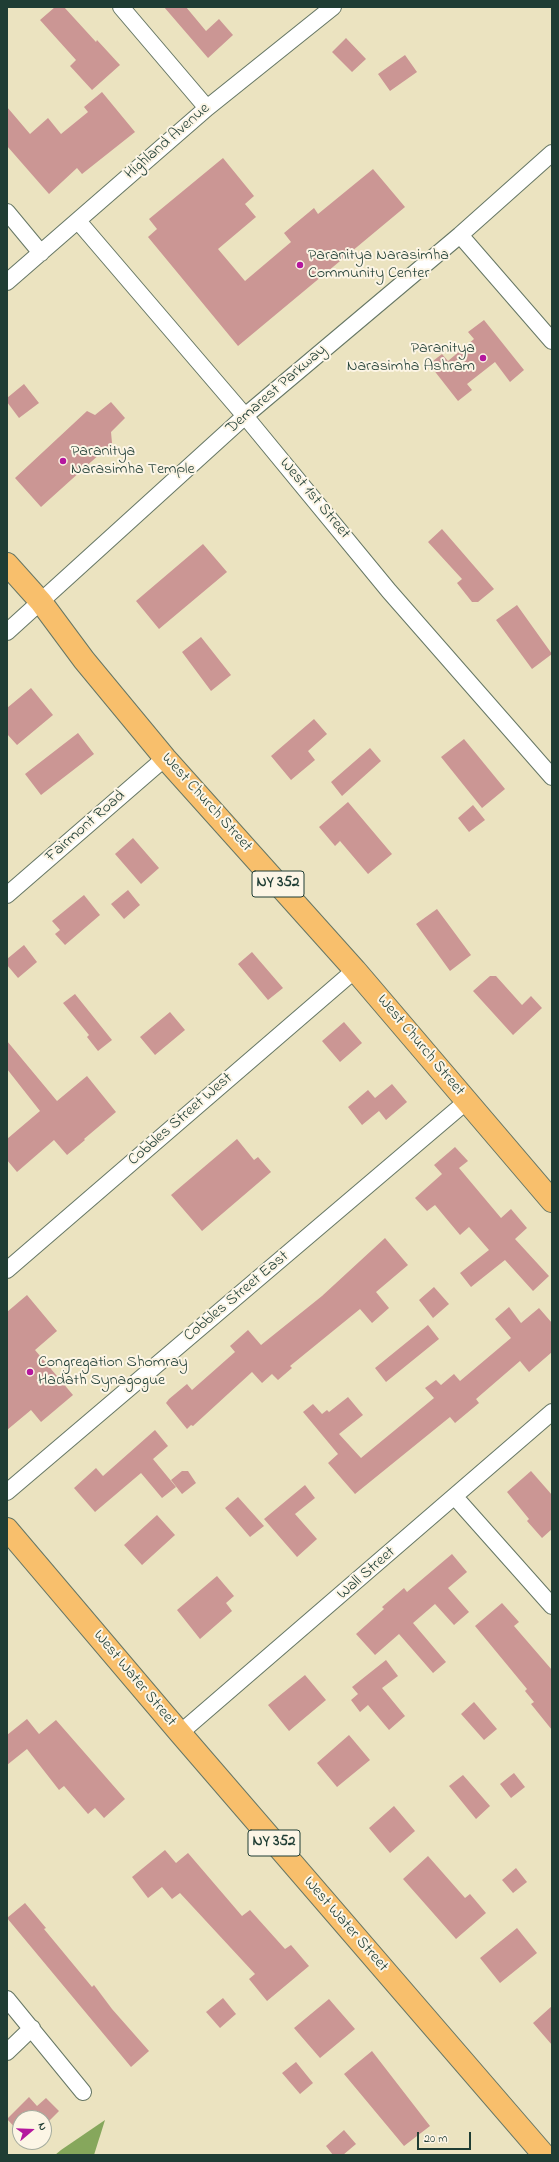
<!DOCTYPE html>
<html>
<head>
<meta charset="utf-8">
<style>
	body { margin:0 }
	#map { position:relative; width:559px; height:2162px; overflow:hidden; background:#ebe3c0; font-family:"Indie Flower",sans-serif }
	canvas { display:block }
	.frame { position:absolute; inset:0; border:8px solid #1f3d34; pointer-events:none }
	.north { position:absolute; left:12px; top:2110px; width:40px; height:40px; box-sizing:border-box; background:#fcf5e5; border:1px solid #a4ab9e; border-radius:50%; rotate:71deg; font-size:11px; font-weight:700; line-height:16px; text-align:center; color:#1f3d34 }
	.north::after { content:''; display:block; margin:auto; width:14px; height:18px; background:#b5179e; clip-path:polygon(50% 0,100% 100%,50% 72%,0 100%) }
	.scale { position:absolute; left:417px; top:2132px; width:54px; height:18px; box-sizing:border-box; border:2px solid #1f3d34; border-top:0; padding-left:5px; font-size:12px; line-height:14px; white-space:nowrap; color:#1f3d34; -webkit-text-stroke:3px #fcf5e5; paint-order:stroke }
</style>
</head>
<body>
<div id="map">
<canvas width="559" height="2162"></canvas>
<div class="frame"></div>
<div class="north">N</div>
<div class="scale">20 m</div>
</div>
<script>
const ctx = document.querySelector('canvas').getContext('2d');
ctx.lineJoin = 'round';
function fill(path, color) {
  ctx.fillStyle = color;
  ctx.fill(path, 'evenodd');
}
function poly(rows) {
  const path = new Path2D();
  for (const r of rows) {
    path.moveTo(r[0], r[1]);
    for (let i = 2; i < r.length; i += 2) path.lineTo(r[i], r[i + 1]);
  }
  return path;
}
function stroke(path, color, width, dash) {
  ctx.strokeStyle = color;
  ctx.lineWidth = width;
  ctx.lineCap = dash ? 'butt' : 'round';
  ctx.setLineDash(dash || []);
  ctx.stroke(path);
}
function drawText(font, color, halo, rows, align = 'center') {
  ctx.font = font + ' "Indie Flower",sans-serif';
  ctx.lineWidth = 4;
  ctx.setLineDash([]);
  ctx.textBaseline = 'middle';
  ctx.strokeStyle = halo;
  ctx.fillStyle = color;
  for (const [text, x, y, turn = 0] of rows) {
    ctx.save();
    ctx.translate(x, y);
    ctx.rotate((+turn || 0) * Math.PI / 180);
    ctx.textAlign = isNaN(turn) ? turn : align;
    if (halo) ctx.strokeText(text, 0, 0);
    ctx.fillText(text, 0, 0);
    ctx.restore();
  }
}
const forest = poly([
	[105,2120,94,2155,55,2155,61,2150]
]);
const building = poly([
	[55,7,64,7,96,42,97,40,120,65,92,90,70,66,76,60,40,20],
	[164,7,186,7,206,31,219,19,233,35,208,58],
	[346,38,366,59,352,72,332,52],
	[405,55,417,72,390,91,378,74],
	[102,92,135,132,82,174,77,168,49,194,7,146,7,107,30,134,48,118,61,134,88,112,84,107],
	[223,158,254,196,245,204,256,217,218,249,245,281,291,242,284,233,314,208,318,214,373,169,405,207,238,346,148,237,157,229,149,219],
	[484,320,524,370,510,382,495,362,467,384,472,390,458,401,429,364,442,354,448,361,474,339,468,332],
	[24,384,39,403,19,418,7,402,7,398],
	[111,402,125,418,111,432,112,443,41,507,15,478,87,411,95,415],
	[442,529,494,589,478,602,472,602,457,583,462,579,428,542],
	[203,544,227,572,159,629,136,601],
	[517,605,552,654,532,669,496,620],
	[201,637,231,675,211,691,182,652],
	[31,688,53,715,17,745,7,734,7,708],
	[314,719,327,734,308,751,315,760,291,780,271,756],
	[78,733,94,754,41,795,25,774],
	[464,739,505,789,482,808,441,757],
	[370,748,381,761,342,796,331,782],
	[348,802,392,854,368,874,340,841,335,846,319,827],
	[473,805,485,820,469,832,458,818],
	[133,838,159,868,141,884,115,854],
	[128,890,140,905,124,919,111,904],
	[84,895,100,915,65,945,55,934,60,930,52,921],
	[437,909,471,955,450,971,416,924],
	[24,945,37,962,18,978,7,965,7,959],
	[252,952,283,988,268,1000,238,964],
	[490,976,496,976,522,1005,531,996,542,1008,513,1035,473,991],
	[75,994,112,1040,98,1051,87,1037,89,1035,63,1003],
	[170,1012,185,1030,155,1055,140,1037],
	[344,1022,362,1043,340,1062,322,1041],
	[7,1041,57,1101,87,1076,116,1112,84,1139,85,1140,67,1155,54,1140,17,1172,7,1160,7,1139,40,1111,7,1069],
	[392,1084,407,1102,386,1120,379,1111,362,1125,348,1107,368,1090,375,1098],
	[237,1139,254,1160,258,1157,271,1172,202,1231,171,1195],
	[455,1147,468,1161,459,1168,501,1218,511,1209,527,1228,515,1239,549,1276,533,1291,505,1260,471,1287,460,1273,489,1250,469,1227,460,1235,435,1205,427,1211,415,1198,442,1174,434,1165],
	[385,1238,408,1265,376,1292,389,1308,372,1323,360,1309,290,1366,292,1368,278,1380,272,1374,262,1383,252,1372,193,1426,191,1425,187,1429,166,1403,169,1399,187,1384,192,1390,235,1352,230,1346,248,1330,261,1345,322,1296],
	[434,1287,449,1304,433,1318,419,1300],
	[27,1295,57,1331,35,1350,73,1395,41,1422,31,1410,7,1430,7,1312],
	[509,1307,521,1323,539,1308,552,1323,552,1352,529,1372,520,1361,476,1399,479,1403,455,1423,450,1417,355,1494,328,1463,338,1454,303,1412,313,1404,322,1414,327,1410,329,1412,348,1397,363,1415,339,1434,361,1458,434,1398,425,1388,436,1380,441,1385,454,1374,460,1381,511,1338,495,1319],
	[428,1325,439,1339,386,1382,375,1368],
	[155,1430,168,1446,153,1459,176,1487,162,1498,141,1473,95,1512,74,1488,96,1468,103,1476],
	[182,1471,188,1471,196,1483,182,1494,171,1480],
	[531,1471,552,1495,552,1529,542,1538,527,1521,529,1519,507,1492],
	[305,1485,315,1498,295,1514,317,1539,297,1557,264,1519],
	[238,1497,264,1526,250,1537,225,1508],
	[157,1515,175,1535,142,1565,124,1545],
	[452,1554,467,1572,448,1588,469,1612,454,1625,435,1604,413,1623,446,1662,433,1673,399,1634,375,1655,356,1634,384,1609,382,1607,404,1588,407,1592],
	[217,1576,234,1596,226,1603,232,1611,200,1639,177,1610],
	[502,1603,519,1622,514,1626,552,1670,552,1730,531,1704,534,1702,525,1691,527,1689,475,1626],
	[386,1660,398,1676,382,1688,405,1716,389,1730,368,1705,360,1712,351,1700,358,1694,352,1687],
	[305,1675,326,1700,289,1731,268,1705],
	[474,1702,497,1729,484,1740,461,1714],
	[27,1719,39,1734,56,1720,125,1799,104,1818,95,1808,88,1814,64,1786,59,1790,27,1749,7,1765,7,1735],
	[349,1735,370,1760,337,1787,317,1763],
	[514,1773,525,1787,511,1798,500,1784],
	[463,1775,490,1806,476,1819,449,1786],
	[394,1806,415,1831,390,1853,369,1828],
	[165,1850,176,1863,188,1853,242,1916,250,1910,285,1949,291,1945,309,1966,267,2001,249,1979,255,1974,180,1893,172,1899,162,1887,148,1898,132,1877],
	[428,1856,465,1898,470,1894,486,1913,456,1939,403,1879],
	[516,1868,527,1882,513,1893,502,1880],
	[25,1903,46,1928,44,1929,92,1987,94,1985,112,2009,149,2051,131,2067,7,1918],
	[517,1928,537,1953,500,1983,480,1958],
	[223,1998,236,2014,220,2028,206,2012],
	[329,1999,355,2029,320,2058,294,2028],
	[552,2006,552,2045,533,2023],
	[372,2051,430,2126,404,2146,344,2074],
	[296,2062,313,2083,300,2094,282,2073],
	[29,2097,37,2106,46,2098,59,2111,44,2126,44,2118,20,2118,20,2133,7,2119],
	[344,2130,356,2144,343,2155,333,2155,326,2146]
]);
const minor = poly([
	[121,7,207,108],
	[7,212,41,253],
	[78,221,245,416,389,591,552,777],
	[460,235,552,341],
	[7,282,207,108,333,7],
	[7,632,245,416,460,235,552,153],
	[7,895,165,758],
	[7,1270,355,970],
	[7,1492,467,1101],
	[455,1497,552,1606],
	[180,1733,552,1412],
	[7,1999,83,2092],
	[7,2052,32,2028]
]);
const primary = poly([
	[7,564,41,602,84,660,165,758,355,970,552,1201],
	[7,1529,180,1733,544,2155]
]);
const markers = [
	[300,265,4,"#b5179e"],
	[483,358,4,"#b5179e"],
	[63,461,4,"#b5179e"],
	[30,1372,4,"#b5179e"]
];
const shields = [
	[278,884,52],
	[274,1843,52]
];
const shieldNames = [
	["NY 352",278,884],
	["NY 352",274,1843]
];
const streetNames = [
	["Highland Avenue",168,142,-41],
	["Demarest Parkway",277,390,-41],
	["West 1st Street",314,499,50],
	["West Church Street",206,803,48],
	["Fairmont Road",86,827,-41],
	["West Church Street",420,1046,50],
	["Cobbles Street West",181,1120,-41],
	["Cobbles Street East",237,1297,-40],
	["Wall Street",367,1574,-41],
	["West Water Street",134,1679,50],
	["West Water Street",345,1925,49]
];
const poiNames = [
	["Paranitya Narasimha",308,256],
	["Community Center",308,274],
	["Paranitya",475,349,"right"],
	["Narasimha Ashram",475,367,"right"],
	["Paranitya",71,452],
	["Narasimha Temple",71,470],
	["Congregation Shomray",38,1363],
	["Hadath Synagogue",38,1381]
];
fill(forest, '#86a75c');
fill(building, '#cb9694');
stroke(minor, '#667765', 18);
stroke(primary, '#667765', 24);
stroke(minor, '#fff', 16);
stroke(primary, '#f8bf6c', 22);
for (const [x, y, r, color] of markers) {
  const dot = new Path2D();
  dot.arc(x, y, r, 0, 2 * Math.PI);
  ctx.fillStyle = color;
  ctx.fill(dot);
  stroke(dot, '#fcf5e5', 1.5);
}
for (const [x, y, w] of shields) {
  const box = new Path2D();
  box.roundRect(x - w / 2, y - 13, w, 26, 3);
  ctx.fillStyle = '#fcf5e5';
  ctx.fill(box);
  stroke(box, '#1f3d34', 1);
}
drawText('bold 15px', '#1f3d34', null, shieldNames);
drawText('16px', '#1f3d34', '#fcf5e5', streetNames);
drawText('16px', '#1f3d34', '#fcf5e5', poiNames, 'left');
</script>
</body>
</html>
